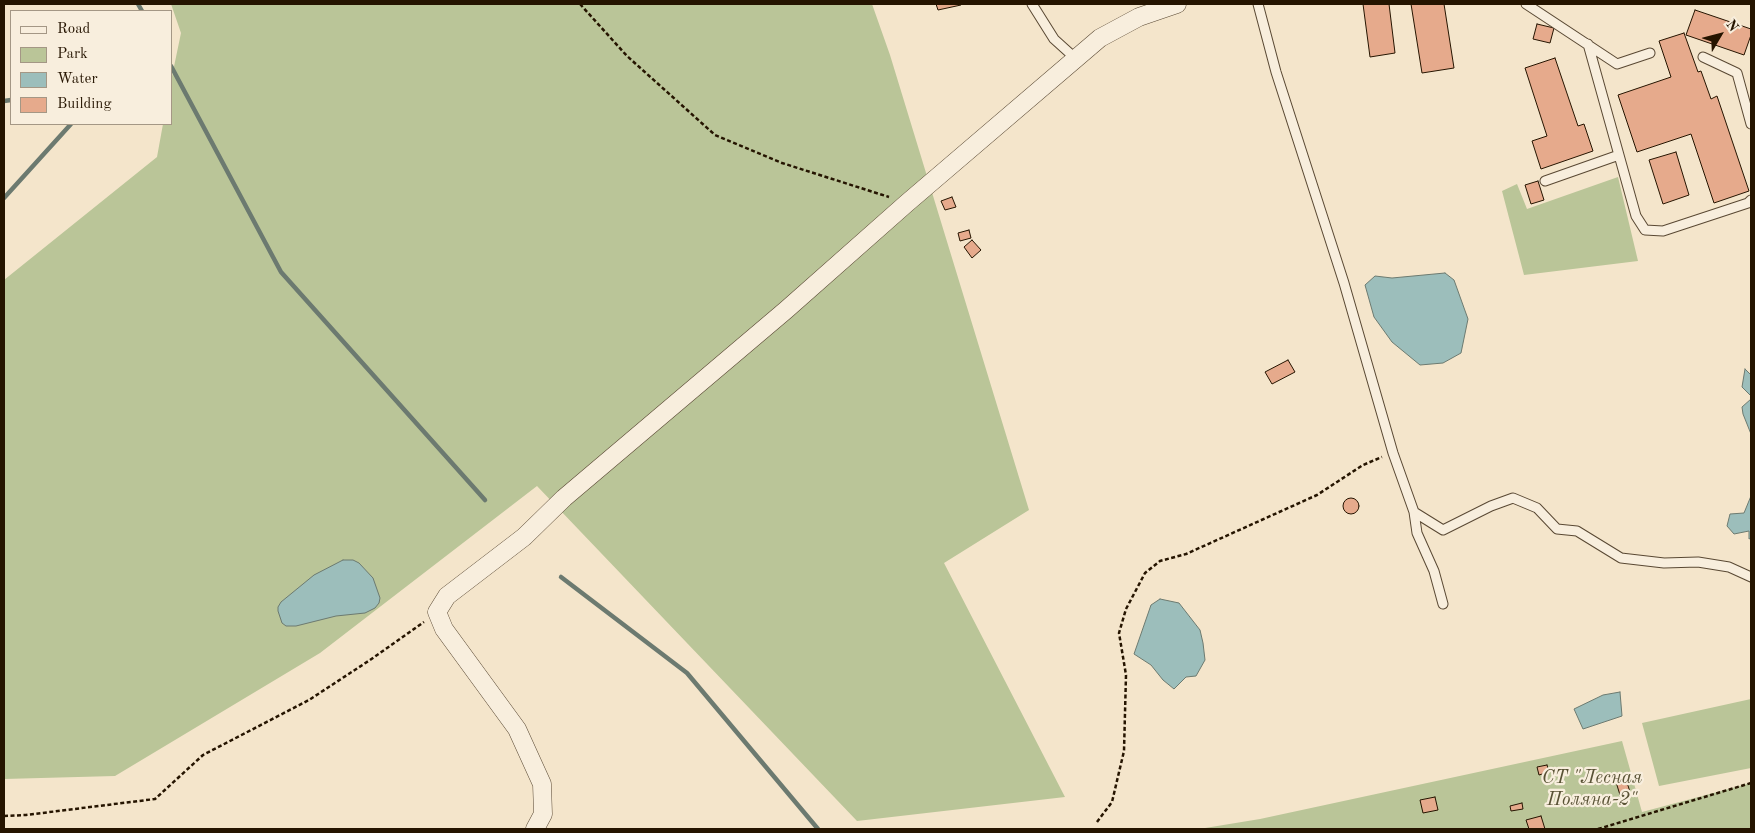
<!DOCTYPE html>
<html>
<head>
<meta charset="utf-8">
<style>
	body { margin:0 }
	#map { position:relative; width:1755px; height:833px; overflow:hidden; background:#f4e5cb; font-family:"Old Standard TT",serif }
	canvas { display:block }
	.frame { position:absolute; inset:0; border:5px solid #251400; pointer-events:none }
	.legend { position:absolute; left:10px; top:10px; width:162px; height:115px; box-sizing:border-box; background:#f8eedd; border:1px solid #a49785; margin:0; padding:6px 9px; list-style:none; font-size:15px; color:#251400 }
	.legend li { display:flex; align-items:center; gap:10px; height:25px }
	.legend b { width:25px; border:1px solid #a49785 }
	.north { position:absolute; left:1695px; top:10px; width:50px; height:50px; -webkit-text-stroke:4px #f8eedd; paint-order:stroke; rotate:53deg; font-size:14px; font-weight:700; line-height:20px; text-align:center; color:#251400 }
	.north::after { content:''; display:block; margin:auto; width:18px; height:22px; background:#251400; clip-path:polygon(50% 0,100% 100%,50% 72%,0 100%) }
</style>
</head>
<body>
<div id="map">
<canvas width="1755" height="833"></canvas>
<div class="frame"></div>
<ul class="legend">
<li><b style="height:6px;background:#f8eedd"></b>Road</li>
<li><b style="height:14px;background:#bac598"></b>Park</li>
<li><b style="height:14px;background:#9cbebb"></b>Water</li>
<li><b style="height:14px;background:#e6aa8c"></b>Building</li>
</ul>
<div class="north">N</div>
</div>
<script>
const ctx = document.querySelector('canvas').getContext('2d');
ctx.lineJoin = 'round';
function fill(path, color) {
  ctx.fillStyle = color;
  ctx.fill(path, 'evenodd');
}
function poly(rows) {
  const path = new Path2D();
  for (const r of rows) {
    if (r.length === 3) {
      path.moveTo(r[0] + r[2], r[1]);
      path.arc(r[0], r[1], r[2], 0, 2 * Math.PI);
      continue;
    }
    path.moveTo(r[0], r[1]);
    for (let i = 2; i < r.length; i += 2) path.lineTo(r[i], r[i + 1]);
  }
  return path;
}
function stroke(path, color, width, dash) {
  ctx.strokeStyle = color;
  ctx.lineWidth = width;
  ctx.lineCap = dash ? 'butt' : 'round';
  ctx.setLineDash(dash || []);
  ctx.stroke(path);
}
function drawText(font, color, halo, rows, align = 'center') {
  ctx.font = font + ' "Old Standard TT",serif';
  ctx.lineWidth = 4.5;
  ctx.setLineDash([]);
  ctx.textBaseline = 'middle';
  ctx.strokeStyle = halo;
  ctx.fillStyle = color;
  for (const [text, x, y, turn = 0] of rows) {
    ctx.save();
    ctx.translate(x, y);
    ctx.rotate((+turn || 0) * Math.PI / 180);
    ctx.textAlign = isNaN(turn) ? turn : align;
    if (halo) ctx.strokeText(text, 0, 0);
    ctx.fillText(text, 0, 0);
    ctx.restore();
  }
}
const green = poly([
	[171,4,872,4,890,55,1029,510,944,563,1065,797,857,821,537,486,320,653,115,776,4,779,4,280,157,157,163,124,171,124,171,81,181,33],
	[1618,177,1638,261,1524,275,1502,191,1517,184,1527,209],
	[1751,699,1751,768,1659,786,1642,723],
	[1622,741,1642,812,1751,783,1751,829,1199,829,1260,819]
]);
const water = poly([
	[1445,273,1454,280,1468,319,1461,353,1443,363,1420,365,1392,342,1374,317,1365,285,1375,276,1392,278,1445,273],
	[1745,369,1751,375,1751,396,1742,387,1745,369],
	[1751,399,1751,434,1743,414,1742,407,1751,399],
	[1751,496,1751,538,1749,539,1749,531,1734,534,1727,526,1730,514,1744,513,1751,496],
	[343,560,353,560,359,563,373,578,380,598,379,603,375,608,365,613,336,616,296,626,286,626,282,623,278,611,278,607,281,602,314,575,343,560],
	[1160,599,1179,603,1200,630,1203,643,1205,660,1196,676,1186,677,1174,689,1163,680,1151,665,1134,654,1151,605,1160,599],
	[1620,692,1622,716,1583,729,1574,709,1603,695,1620,692]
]);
const stream = poly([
	[138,4,142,11],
	[171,66,281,272,485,500],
	[4,101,11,100],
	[4,198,71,124],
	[561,577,687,673,818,829]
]);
const building = poly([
	[936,4,960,4,961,5,938,10,936,4],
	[1363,4,1389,4,1395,53,1370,57,1363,4],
	[1411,4,1444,4,1454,68,1422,73,1411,4],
	[1695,10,1751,29,1751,35,1744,55,1686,35,1695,10],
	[1537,24,1554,28,1550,43,1533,39,1537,24],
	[1684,33,1698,72,1701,71,1711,99,1717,96,1749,191,1714,203,1691,134,1637,152,1618,95,1671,77,1659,41,1684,33],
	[1555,58,1578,126,1584,124,1593,151,1541,169,1532,141,1547,136,1525,68,1555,58],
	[1676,152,1689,195,1663,204,1649,160,1676,152],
	[1538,181,1544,200,1531,204,1525,185,1538,181],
	[952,197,956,207,945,210,941,201,952,197],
	[969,230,971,238,960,241,958,233,969,230],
	[972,240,981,250,972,258,964,247,972,240],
	[1288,360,1295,372,1272,384,1265,372,1288,360],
	[1351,506,8],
	[1547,765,1549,772,1539,775,1537,767,1547,765],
	[1626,779,1630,792,1620,795,1616,782,1626,779],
	[1435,797,1438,810,1423,813,1420,800,1435,797],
	[1522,803,1523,809,1511,811,1510,806,1522,803],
	[1541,816,1545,829,1529,829,1526,820,1541,816]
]);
const path = poly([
	[580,4,627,56,715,135,782,163,889,197],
	[4,816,26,815,155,799,203,755,309,700,370,660,424,622],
	[1097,822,1112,802,1124,751,1126,675,1119,633,1126,609,1145,573,1160,561,1186,554,1317,495,1363,465,1382,457],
	[1598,829,1751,783]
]);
const lane = poly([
	[1032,4,1054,39,1075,58],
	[1258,4,1276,72,1344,283,1393,453,1414,512,1417,533,1434,571,1443,604],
	[1526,4,1617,64,1650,53],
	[1588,44,1636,216,1645,230,1663,231,1748,203,1751,200],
	[1703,57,1737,73,1751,124],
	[1545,181,1619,155],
	[1414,512,1443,530,1491,506,1513,498,1537,508,1557,529,1577,531,1621,558,1664,563,1698,562,1729,567,1751,577]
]);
const street = poly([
	[535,829,543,814,542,784,517,729,444,629,437,612,447,596,524,537,564,498,786,310,907,203,1100,38,1139,17,1177,4]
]);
const parkNames = [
	["СТ \"Лесная",1592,778],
	["Поляна-2\"",1592,800]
];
fill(green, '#bac598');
fill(water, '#9cbebb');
stroke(water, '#6c7a70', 1);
stroke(stream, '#6c7a70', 4.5);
fill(building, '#e6aa8c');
stroke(building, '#251400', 1);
stroke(lane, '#594833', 11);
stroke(street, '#594833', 19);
stroke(path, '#251400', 2.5, [4, 2.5]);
stroke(lane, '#f8eedd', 9);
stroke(street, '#f8eedd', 18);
drawText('italic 19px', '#595235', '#f8eedd', parkNames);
</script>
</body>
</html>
